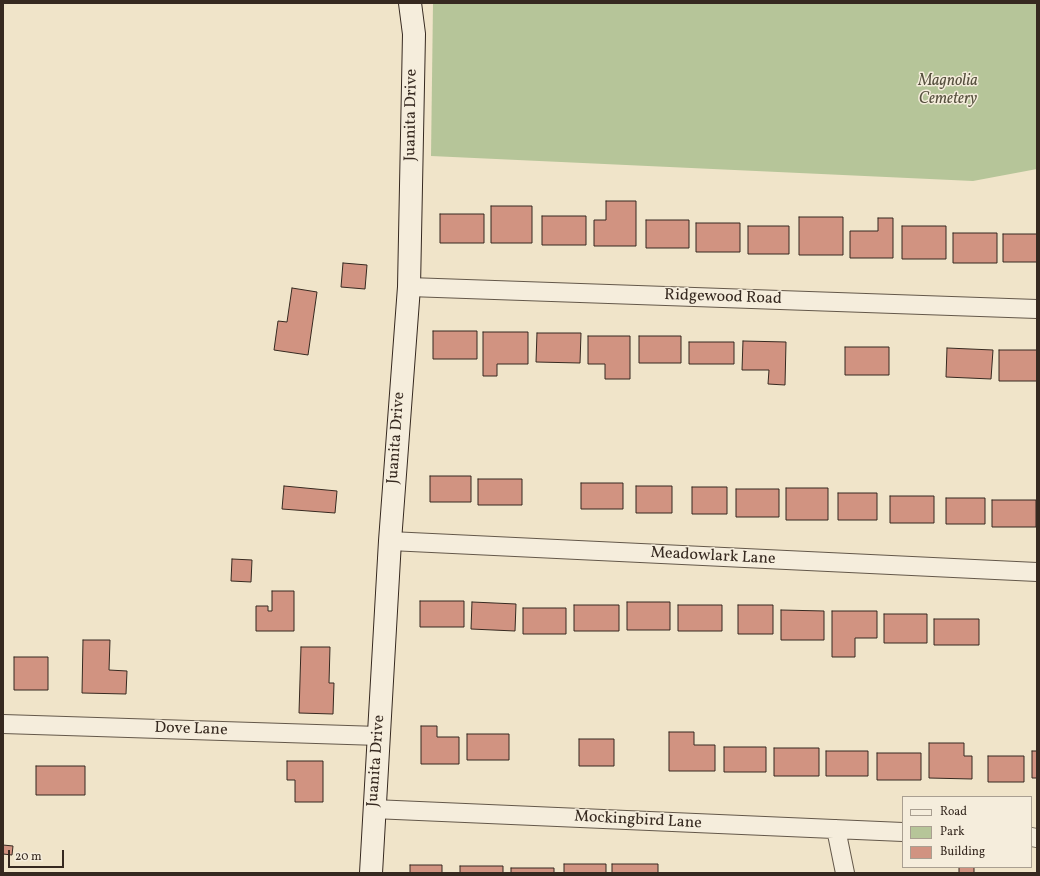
<!DOCTYPE html>
<html>
<head>
<meta charset="utf-8">
<style>
	body { margin:0 }
	#map { position:relative; width:1040px; height:876px; overflow:hidden; background:#f0e4c9; font-family:Vollkorn,serif }
	canvas { display:block }
	.frame { position:absolute; inset:0; border:4px solid #362920; pointer-events:none }
	.legend { position:absolute; left:902px; top:796px; width:130px; height:72px; box-sizing:border-box; background:#f5eddc; border:1px solid #a99f91; margin:0; padding:5px 7px; list-style:none; font-size:12px; color:#362920 }
	.legend li { display:flex; align-items:center; gap:8px; height:20px }
	.legend b { width:20px; border:1px solid #a99f91 }
	.scale { position:absolute; left:8px; top:850px; width:56px; height:18px; box-sizing:border-box; border:2px solid #362920; border-top:0; padding-left:5px; font-size:12px; line-height:14px; white-space:nowrap; color:#362920; -webkit-text-stroke:3px #f5eddc; paint-order:stroke }
</style>
</head>
<body>
<div id="map">
<canvas width="1040" height="876"></canvas>
<div class="frame"></div>
<ul class="legend">
<li><b style="height:5px;background:#f5eddc"></b>Road</li>
<li><b style="height:11px;background:#b6c599"></b>Park</li>
<li><b style="height:11px;background:#d19381"></b>Building</li>
</ul>
<div class="scale">20 m</div>
</div>
<script>
const ctx = document.querySelector('canvas').getContext('2d');
ctx.lineJoin = 'round';
function fill(path, color) {
  ctx.fillStyle = color;
  ctx.fill(path, 'evenodd');
}
function poly(rows) {
  const path = new Path2D();
  for (const r of rows) {
    path.moveTo(r[0], r[1]);
    for (let i = 2; i < r.length; i += 2) path.lineTo(r[i], r[i + 1]);
  }
  return path;
}
function stroke(path, color, width, dash) {
  ctx.strokeStyle = color;
  ctx.lineWidth = width;
  ctx.lineCap = dash ? 'butt' : 'round';
  ctx.setLineDash(dash || []);
  ctx.stroke(path);
}
function drawText(font, color, halo, rows, align = 'center') {
  ctx.font = font + ' Vollkorn,serif';
  ctx.lineWidth = 3;
  ctx.setLineDash([]);
  ctx.textBaseline = 'middle';
  ctx.strokeStyle = halo;
  ctx.fillStyle = color;
  for (const [text, x, y, turn = 0] of rows) {
    ctx.save();
    ctx.translate(x, y);
    ctx.rotate((+turn || 0) * Math.PI / 180);
    ctx.textAlign = isNaN(turn) ? turn : align;
    if (halo) ctx.strokeText(text, 0, 0);
    ctx.fillText(text, 0, 0);
    ctx.restore();
  }
}
const green = poly([
	[433,3,1037,3,1037,169,973,181,431,156]
]);
const building = poly([
	[606,201,636,201,636,246,594,246,594,220,606,220,606,201],
	[491,206,532,206,532,243,491,243,491,206],
	[440,214,484,214,484,243,440,243,440,214],
	[542,216,586,216,586,245,542,245,542,216],
	[799,217,843,217,843,255,799,255,799,217],
	[878,218,893,218,893,258,850,258,850,231,878,231,878,218],
	[646,220,689,220,689,248,646,248,646,220],
	[696,223,740,223,740,252,696,252,696,223],
	[748,226,789,226,789,254,748,254,748,226],
	[902,226,946,226,946,259,902,259,902,226],
	[953,233,997,233,997,263,953,263,953,233],
	[1003,234,1037,234,1037,262,1003,262,1003,234],
	[343,263,367,265,365,289,341,287,343,263],
	[292,288,317,292,308,355,274,350,278,321,287,322,292,288],
	[433,331,477,331,477,359,433,359,433,331],
	[483,332,528,332,528,364,497,364,497,376,483,376,483,332],
	[537,333,581,333,580,363,536,362,537,333],
	[588,336,630,336,630,379,605,379,605,364,588,364,588,336],
	[639,336,681,336,681,363,639,363,639,336],
	[743,341,786,342,785,385,768,384,769,370,742,370,743,341],
	[689,342,734,342,734,364,689,364,689,342],
	[845,347,889,347,889,375,845,375,845,347],
	[947,348,993,350,991,379,946,377,947,348],
	[999,350,1037,350,1037,381,999,381,999,350],
	[430,476,471,476,471,502,430,502,430,476],
	[478,479,522,479,522,505,478,505,478,479],
	[581,483,623,483,623,509,581,509,581,483],
	[284,486,337,491,335,513,282,509,284,486],
	[636,486,672,486,672,513,636,513,636,486],
	[692,487,727,487,727,514,692,514,692,487],
	[786,488,828,488,828,520,786,520,786,488],
	[736,489,779,489,779,517,736,517,736,489],
	[838,493,877,493,877,520,838,520,838,493],
	[890,496,934,496,934,523,890,523,890,496],
	[946,498,985,498,985,524,946,524,946,498],
	[992,500,1036,500,1036,527,992,527,992,500],
	[232,559,252,560,251,582,231,581,232,559],
	[272,591,294,591,294,631,256,631,256,606,268,606,268,611,272,611,272,591],
	[420,601,464,601,464,627,420,627,420,601],
	[472,602,516,604,515,631,471,629,472,602],
	[627,602,670,602,670,630,627,630,627,602],
	[574,605,619,605,619,631,574,631,574,605],
	[678,605,722,605,722,631,678,631,678,605],
	[738,605,773,605,773,634,738,634,738,605],
	[523,608,566,608,566,634,523,634,523,608],
	[781,610,824,611,824,640,781,640,781,610],
	[832,611,877,611,877,638,855,638,855,657,832,657,832,611],
	[884,614,927,614,927,643,884,643,884,614],
	[934,619,979,619,979,645,934,645,934,619],
	[83,640,110,640,109,670,127,671,126,694,82,693,83,640],
	[301,647,330,647,329,683,334,683,333,714,299,713,301,647],
	[14,657,48,657,48,690,14,690,14,657],
	[421,726,437,726,437,737,459,737,459,764,421,764,421,726],
	[669,732,694,732,694,745,715,745,715,771,669,771,669,732],
	[467,734,509,734,509,760,467,760,467,734],
	[579,739,614,739,614,766,579,766,579,739],
	[929,743,964,743,964,756,972,756,972,779,929,778,929,743],
	[724,747,766,747,766,772,724,772,724,747],
	[774,748,819,748,819,776,774,776,774,748],
	[826,751,868,751,868,776,826,776,826,751],
	[1032,751,1037,751,1037,778,1032,778,1032,751],
	[877,753,921,753,921,780,877,780,877,753],
	[988,756,1024,756,1024,782,988,782,988,756],
	[287,761,323,761,323,802,295,802,295,780,287,780,287,761],
	[36,766,85,766,85,795,36,795,36,766],
	[3,845,13,846,12,855,3,854,3,845],
	[564,864,606,864,606,873,564,873,564,864],
	[612,864,658,864,658,873,612,873,612,864],
	[410,865,442,865,442,873,410,873,410,865],
	[460,866,503,866,503,873,460,873,460,866],
	[959,867,974,867,974,873,959,873,959,867],
	[511,868,554,868,554,873,511,873,511,868]
]);
const street = poly([
	[409,287,1037,309],
	[390,541,1037,572],
	[3,724,379,736],
	[373,809,903,832],
	[836,829,845,873],
	[1031,837,1037,838]
]);
const secondary = poly([
	[371,873,390,541,409,287,414,34,410,3]
]);
const parkNames = [
	["Magnolia",948,82],
	["Cemetery",948,100]
];
const streetNames = [
	["Juanita Drive",412,115,-89],
	["Ridgewood Road",723,298,2],
	["Juanita Drive",397,438,-86],
	["Meadowlark Lane",713,557,3],
	["Dove Lane",191,730,2],
	["Juanita Drive",377,761,-86],
	["Mockingbird Lane",638,821,3]
];
fill(green, '#b6c599');
fill(building, '#d19381');
stroke(building, '#362920', 1);
stroke(street, '#64584a', 20);
stroke(secondary, '#362920', 24);
stroke(street, '#f5eddc', 18);
stroke(secondary, '#f5eddc', 22);
drawText('italic 16px', '#56503e', '#f5eddc', parkNames);
drawText('16px', '#362920', '#f5eddc', streetNames);
</script>
</body>
</html>
